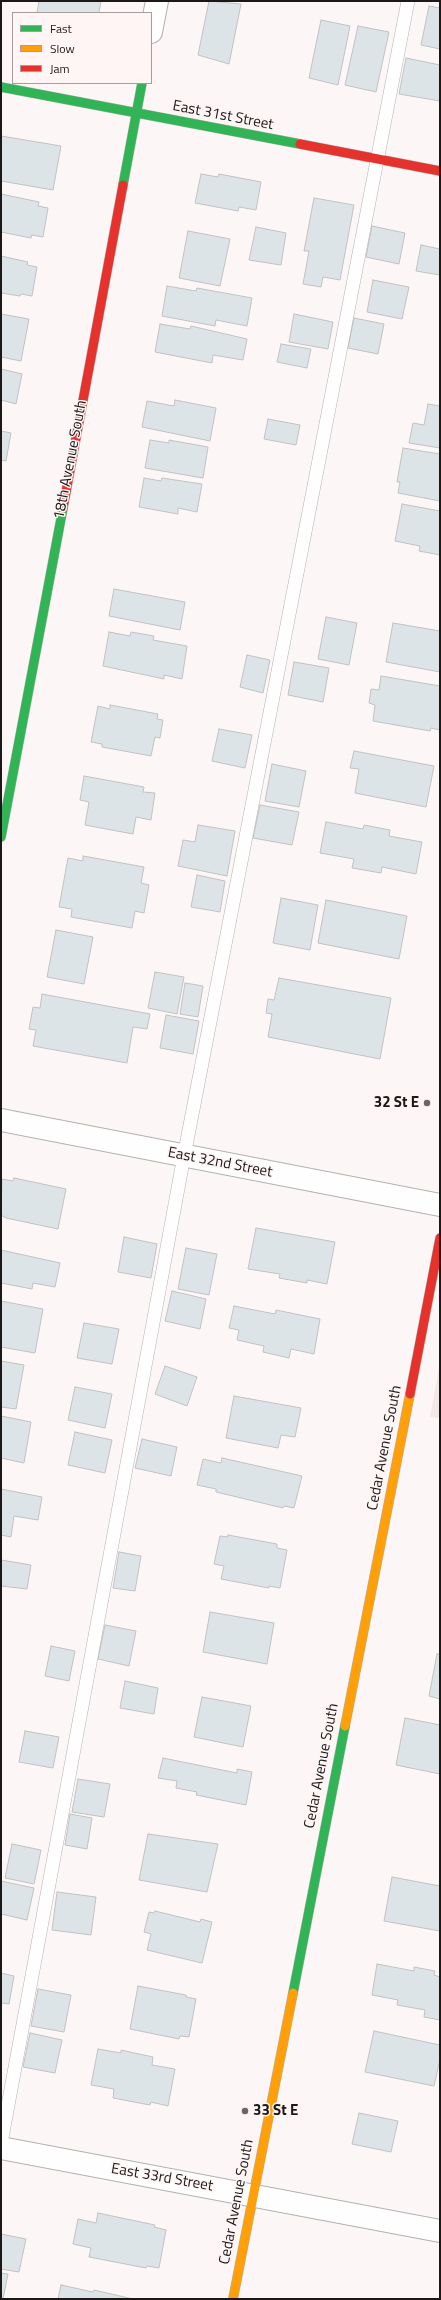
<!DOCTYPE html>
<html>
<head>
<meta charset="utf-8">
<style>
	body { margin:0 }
	#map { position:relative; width:441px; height:2300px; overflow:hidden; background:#fcf7f6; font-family:"Titillium Web",sans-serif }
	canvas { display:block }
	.frame { position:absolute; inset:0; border:2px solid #1c1818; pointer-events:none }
	.legend { position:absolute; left:12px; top:12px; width:140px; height:72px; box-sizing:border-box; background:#fef5f4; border:1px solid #a49d9c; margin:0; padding:5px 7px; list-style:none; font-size:12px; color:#1c1818 }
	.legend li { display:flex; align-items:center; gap:8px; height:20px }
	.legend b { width:20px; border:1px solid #a49d9c }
</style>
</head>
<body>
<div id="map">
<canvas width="441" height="2300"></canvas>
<div class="frame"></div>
<ul class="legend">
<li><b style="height:5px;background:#30b455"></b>Fast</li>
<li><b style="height:5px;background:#ff9f0a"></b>Slow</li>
<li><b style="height:5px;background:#e5322d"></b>Jam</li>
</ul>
</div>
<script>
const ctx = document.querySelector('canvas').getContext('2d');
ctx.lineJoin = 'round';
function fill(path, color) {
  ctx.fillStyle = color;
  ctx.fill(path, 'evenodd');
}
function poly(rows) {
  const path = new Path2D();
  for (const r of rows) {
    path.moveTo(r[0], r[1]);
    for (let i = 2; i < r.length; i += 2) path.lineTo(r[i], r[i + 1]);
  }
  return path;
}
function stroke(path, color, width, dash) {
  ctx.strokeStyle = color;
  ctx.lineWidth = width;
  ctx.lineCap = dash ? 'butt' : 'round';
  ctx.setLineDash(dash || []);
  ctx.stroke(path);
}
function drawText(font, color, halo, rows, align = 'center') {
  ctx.font = font + ' "Titillium Web",sans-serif';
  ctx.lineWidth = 3;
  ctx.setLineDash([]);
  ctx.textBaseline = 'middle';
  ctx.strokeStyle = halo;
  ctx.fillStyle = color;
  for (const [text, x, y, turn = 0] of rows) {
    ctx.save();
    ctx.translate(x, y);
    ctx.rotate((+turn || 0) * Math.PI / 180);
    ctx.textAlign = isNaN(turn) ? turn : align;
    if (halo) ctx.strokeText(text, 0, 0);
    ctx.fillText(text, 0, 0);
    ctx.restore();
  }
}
const built = poly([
	[440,1363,440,1418,430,1417]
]);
const building = poly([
	[39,1,101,1,99,13,37,13,39,1],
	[209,1,241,4,229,64,198,55,209,1],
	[429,6,440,8,440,49,421,45,429,6],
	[321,20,350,26,338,85,309,78,321,20],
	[358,26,389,32,376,92,345,85,358,26],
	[406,58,440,65,440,101,399,94,406,58],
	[1,136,61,146,53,190,1,181,1,136],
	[201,174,218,177,219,174,261,182,256,210,239,207,238,211,195,203,201,174],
	[1,194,39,202,38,206,48,208,43,237,32,235,31,238,1,232,1,194],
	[314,198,354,205,340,280,323,277,321,287,303,284,309,251,304,251,314,198],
	[372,226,405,233,399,264,366,257,372,226],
	[256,227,286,233,281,265,249,260,256,227],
	[188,231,230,239,220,286,179,278,188,231],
	[421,245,440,249,440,275,416,271,421,245],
	[1,256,28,262,27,265,37,267,32,296,21,294,20,296,1,293,1,256],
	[373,280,409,287,402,319,367,312,373,280],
	[167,286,196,291,197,288,252,298,247,326,216,320,215,326,162,316,167,286],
	[1,314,29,319,21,361,1,357,1,314],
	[294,314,333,322,328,349,289,342,294,314],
	[354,318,384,324,378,354,348,348,354,318],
	[160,324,190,329,191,326,247,339,243,360,213,355,212,363,155,352,160,324],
	[281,344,311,349,307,368,277,362,281,344],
	[1,369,22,374,16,404,1,400,1,369],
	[175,400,216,408,210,441,142,427,147,401,174,406,175,400],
	[428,404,440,406,440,448,409,443,413,423,424,425,428,404],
	[268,419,300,425,296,445,264,439,268,419],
	[1,431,11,433,6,461,1,460,1,431],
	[150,440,169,443,169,440,208,447,203,478,145,468,150,440],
	[403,448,440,454,440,501,398,493,400,482,397,482,403,448],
	[144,478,161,481,162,478,202,484,197,512,178,508,178,514,139,507,144,478],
	[402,504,440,511,440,555,419,551,420,546,395,541,402,504],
	[114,589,185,602,180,630,109,616,114,589],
	[326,617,357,623,349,665,318,659,326,617],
	[393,623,440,631,440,672,386,662,393,623],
	[109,632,130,636,131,632,154,636,153,640,187,646,182,679,164,675,164,679,103,666,109,632],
	[247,655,270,660,263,693,240,687,247,655],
	[294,662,329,668,323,702,288,695,294,662],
	[381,676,440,686,440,730,431,728,430,731,373,721,375,705,369,703,371,689,379,690,381,676],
	[110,705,158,714,157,719,163,720,160,738,155,737,151,756,102,747,102,744,91,742,98,706,110,709,110,705],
	[219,729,252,735,245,768,212,761,219,729],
	[354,751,434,766,426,807,355,793,359,769,350,768,354,751],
	[272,764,306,771,299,807,265,801,272,764],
	[84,776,144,787,143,792,155,793,151,820,136,817,133,834,85,825,89,802,80,800,84,776],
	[260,805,299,812,292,845,253,838,260,805],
	[326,822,363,829,364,825,390,830,389,836,422,842,416,874,382,867,381,873,352,868,354,859,320,853,326,822],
	[198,825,235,831,227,876,178,866,183,840,195,842,198,825],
	[83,856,144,867,141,883,149,885,144,913,135,911,132,928,71,917,72,909,59,907,68,858,83,861,83,856],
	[197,875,225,881,220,912,191,907,197,875],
	[281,898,318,905,310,950,273,943,281,898],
	[326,900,407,916,399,959,318,943,326,900],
	[56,930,93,937,84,984,47,977,56,930],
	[155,972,184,977,177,1014,148,1008,155,972],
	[279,978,391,998,380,1059,268,1037,272,1014,266,1013,268,999,274,1000,279,978],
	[185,983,203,986,198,1017,180,1014,185,983],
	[42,994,150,1014,147,1029,133,1027,127,1063,33,1046,36,1030,29,1029,33,1007,40,1008,42,994],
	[166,1015,199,1021,193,1054,160,1048,166,1015],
	[14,1178,66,1189,58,1229,6,1218,1,1215,2,1179,13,1181,14,1178],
	[256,1228,335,1242,327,1284,307,1280,307,1283,279,1278,280,1274,248,1269,256,1228],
	[124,1237,157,1244,151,1278,118,1272,124,1237],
	[186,1248,217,1254,209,1295,178,1289,186,1248],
	[1,1250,60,1263,55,1287,33,1283,32,1289,1,1283,1,1250],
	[172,1291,206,1299,200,1329,165,1321,172,1291],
	[1,1301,43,1309,35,1353,1,1347,1,1301],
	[234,1306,275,1314,276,1310,320,1319,314,1354,291,1349,289,1358,263,1352,264,1346,237,1340,239,1330,229,1328,234,1306],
	[84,1323,119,1329,112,1364,77,1358,84,1323],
	[1,1361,24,1365,16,1409,1,1407,1,1361],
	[165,1366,197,1377,187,1406,155,1394,165,1366],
	[75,1387,112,1394,105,1428,68,1420,75,1387],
	[234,1396,301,1408,295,1437,281,1435,278,1448,226,1438,234,1396],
	[1,1416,31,1422,24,1463,1,1458,1,1416],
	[75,1432,112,1440,105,1473,68,1465,75,1432],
	[142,1439,177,1447,171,1476,135,1468,142,1439],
	[222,1458,302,1476,294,1508,284,1506,283,1508,216,1492,216,1489,197,1485,203,1459,221,1463,222,1458],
	[1,1489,42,1497,38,1520,14,1516,11,1537,1,1535,1,1489],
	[228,1535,277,1544,277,1548,287,1550,280,1588,269,1586,269,1588,221,1579,224,1566,214,1564,220,1536,228,1537,228,1535],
	[119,1552,141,1556,135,1591,113,1588,119,1552],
	[1,1560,31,1565,27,1589,1,1586,1,1560],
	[210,1612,274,1623,267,1664,203,1652,210,1612],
	[105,1625,136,1631,129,1666,98,1659,105,1625],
	[51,1646,75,1651,69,1681,45,1676,51,1646],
	[437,1654,440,1654,440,1699,429,1696,437,1654],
	[125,1681,158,1688,154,1714,120,1708,125,1681],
	[202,1697,251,1706,243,1747,194,1737,202,1697],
	[405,1718,440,1725,440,1774,396,1765,405,1718],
	[25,1731,59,1737,53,1768,19,1762,25,1731],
	[163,1758,237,1773,237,1769,252,1772,246,1805,196,1795,197,1792,176,1788,177,1781,158,1778,163,1758],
	[78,1779,110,1784,104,1817,72,1812,78,1779],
	[70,1814,92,1818,87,1849,65,1845,70,1814],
	[148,1834,218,1844,207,1892,139,1880,148,1834],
	[12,1844,41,1850,34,1884,5,1878,12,1844],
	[392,1877,440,1886,440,1931,384,1921,392,1877],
	[1,1881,34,1888,27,1920,1,1914,1,1881],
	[57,1892,96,1897,91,1935,52,1930,57,1892],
	[155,1911,200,1922,201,1919,212,1922,202,1963,147,1950,151,1934,144,1932,149,1912,154,1913,155,1911],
	[377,1964,414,1971,414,1967,435,1971,434,1975,440,1977,440,2020,424,2017,425,2010,397,2005,398,2000,372,1995,377,1964],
	[1,1973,14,1976,9,2004,1,2003,1,1973],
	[138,1986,186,1995,186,1997,196,1999,189,2037,180,2036,179,2039,130,2029,138,1986],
	[38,1989,71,1995,64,2032,31,2026,38,1989],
	[374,2031,440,2045,440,2060,434,2086,365,2072,374,2031],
	[30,2033,62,2040,55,2073,23,2067,30,2033],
	[98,2049,121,2053,121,2050,153,2057,152,2065,175,2069,168,2106,151,2102,150,2105,113,2098,114,2089,91,2085,98,2049],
	[359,2113,398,2121,391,2152,352,2144,359,2113],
	[98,2213,155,2225,154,2227,166,2230,159,2268,147,2266,146,2268,89,2257,91,2248,73,2244,78,2219,96,2223,98,2213],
	[1,2234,26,2239,19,2272,1,2269,1,2234],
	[1,2273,8,2274,3,2299,1,2299,1,2273],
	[61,2285,93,2292,94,2290,133,2299,58,2299,61,2285]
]);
const lane = poly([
	[1,2143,184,1156,408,1]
]);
const street = poly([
	[151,32,157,1],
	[1,1120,440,1205],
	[1,2148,440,2231]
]);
const fast = poly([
	[1,87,300,144],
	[123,185,142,83],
	[1,837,63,508],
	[293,1993,345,1726]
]);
const slow = poly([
	[345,1726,410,1394],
	[233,2299,293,1993]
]);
const jam = poly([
	[300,144,440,171],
	[63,508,123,185],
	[410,1394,440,1238]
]);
const markers = [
	[427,1103,4,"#6a6666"],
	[245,2111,4,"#6a6666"]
];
const streetNames = [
	["East 31st Street",223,116,11],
	["18th Avenue South",71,460,-79],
	["East 32nd Street",220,1163,11],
	["Cedar Avenue South",385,1448,-79],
	["Cedar Avenue South",322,1766,-79],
	["East 33rd Street",162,2178,10],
	["Cedar Avenue South",237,2202,-79]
];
const poiNames = [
	["32 St E",419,1103],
	["33 St E",253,2111,"left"]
];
fill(built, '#f3e8e6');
fill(building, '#dde4e7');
stroke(building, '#c2c1c2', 1);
stroke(lane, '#b3b0ae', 14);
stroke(street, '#b3b0ae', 24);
stroke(fast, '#b3b0ae', 10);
stroke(slow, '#b3b0ae', 10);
stroke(jam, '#b3b0ae', 10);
stroke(lane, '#fffefe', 13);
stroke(street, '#fffefe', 22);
stroke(fast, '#30b455', 9);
stroke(slow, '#ff9f0a', 9);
stroke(jam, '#e5322d', 9);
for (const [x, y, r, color] of markers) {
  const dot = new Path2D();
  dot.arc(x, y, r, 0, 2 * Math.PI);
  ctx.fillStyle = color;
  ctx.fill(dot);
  stroke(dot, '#fef5f4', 1.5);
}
drawText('15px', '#1c1818', '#fef5f4', streetNames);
drawText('bold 15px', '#1c1818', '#fef5f4', poiNames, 'right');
</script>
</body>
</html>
